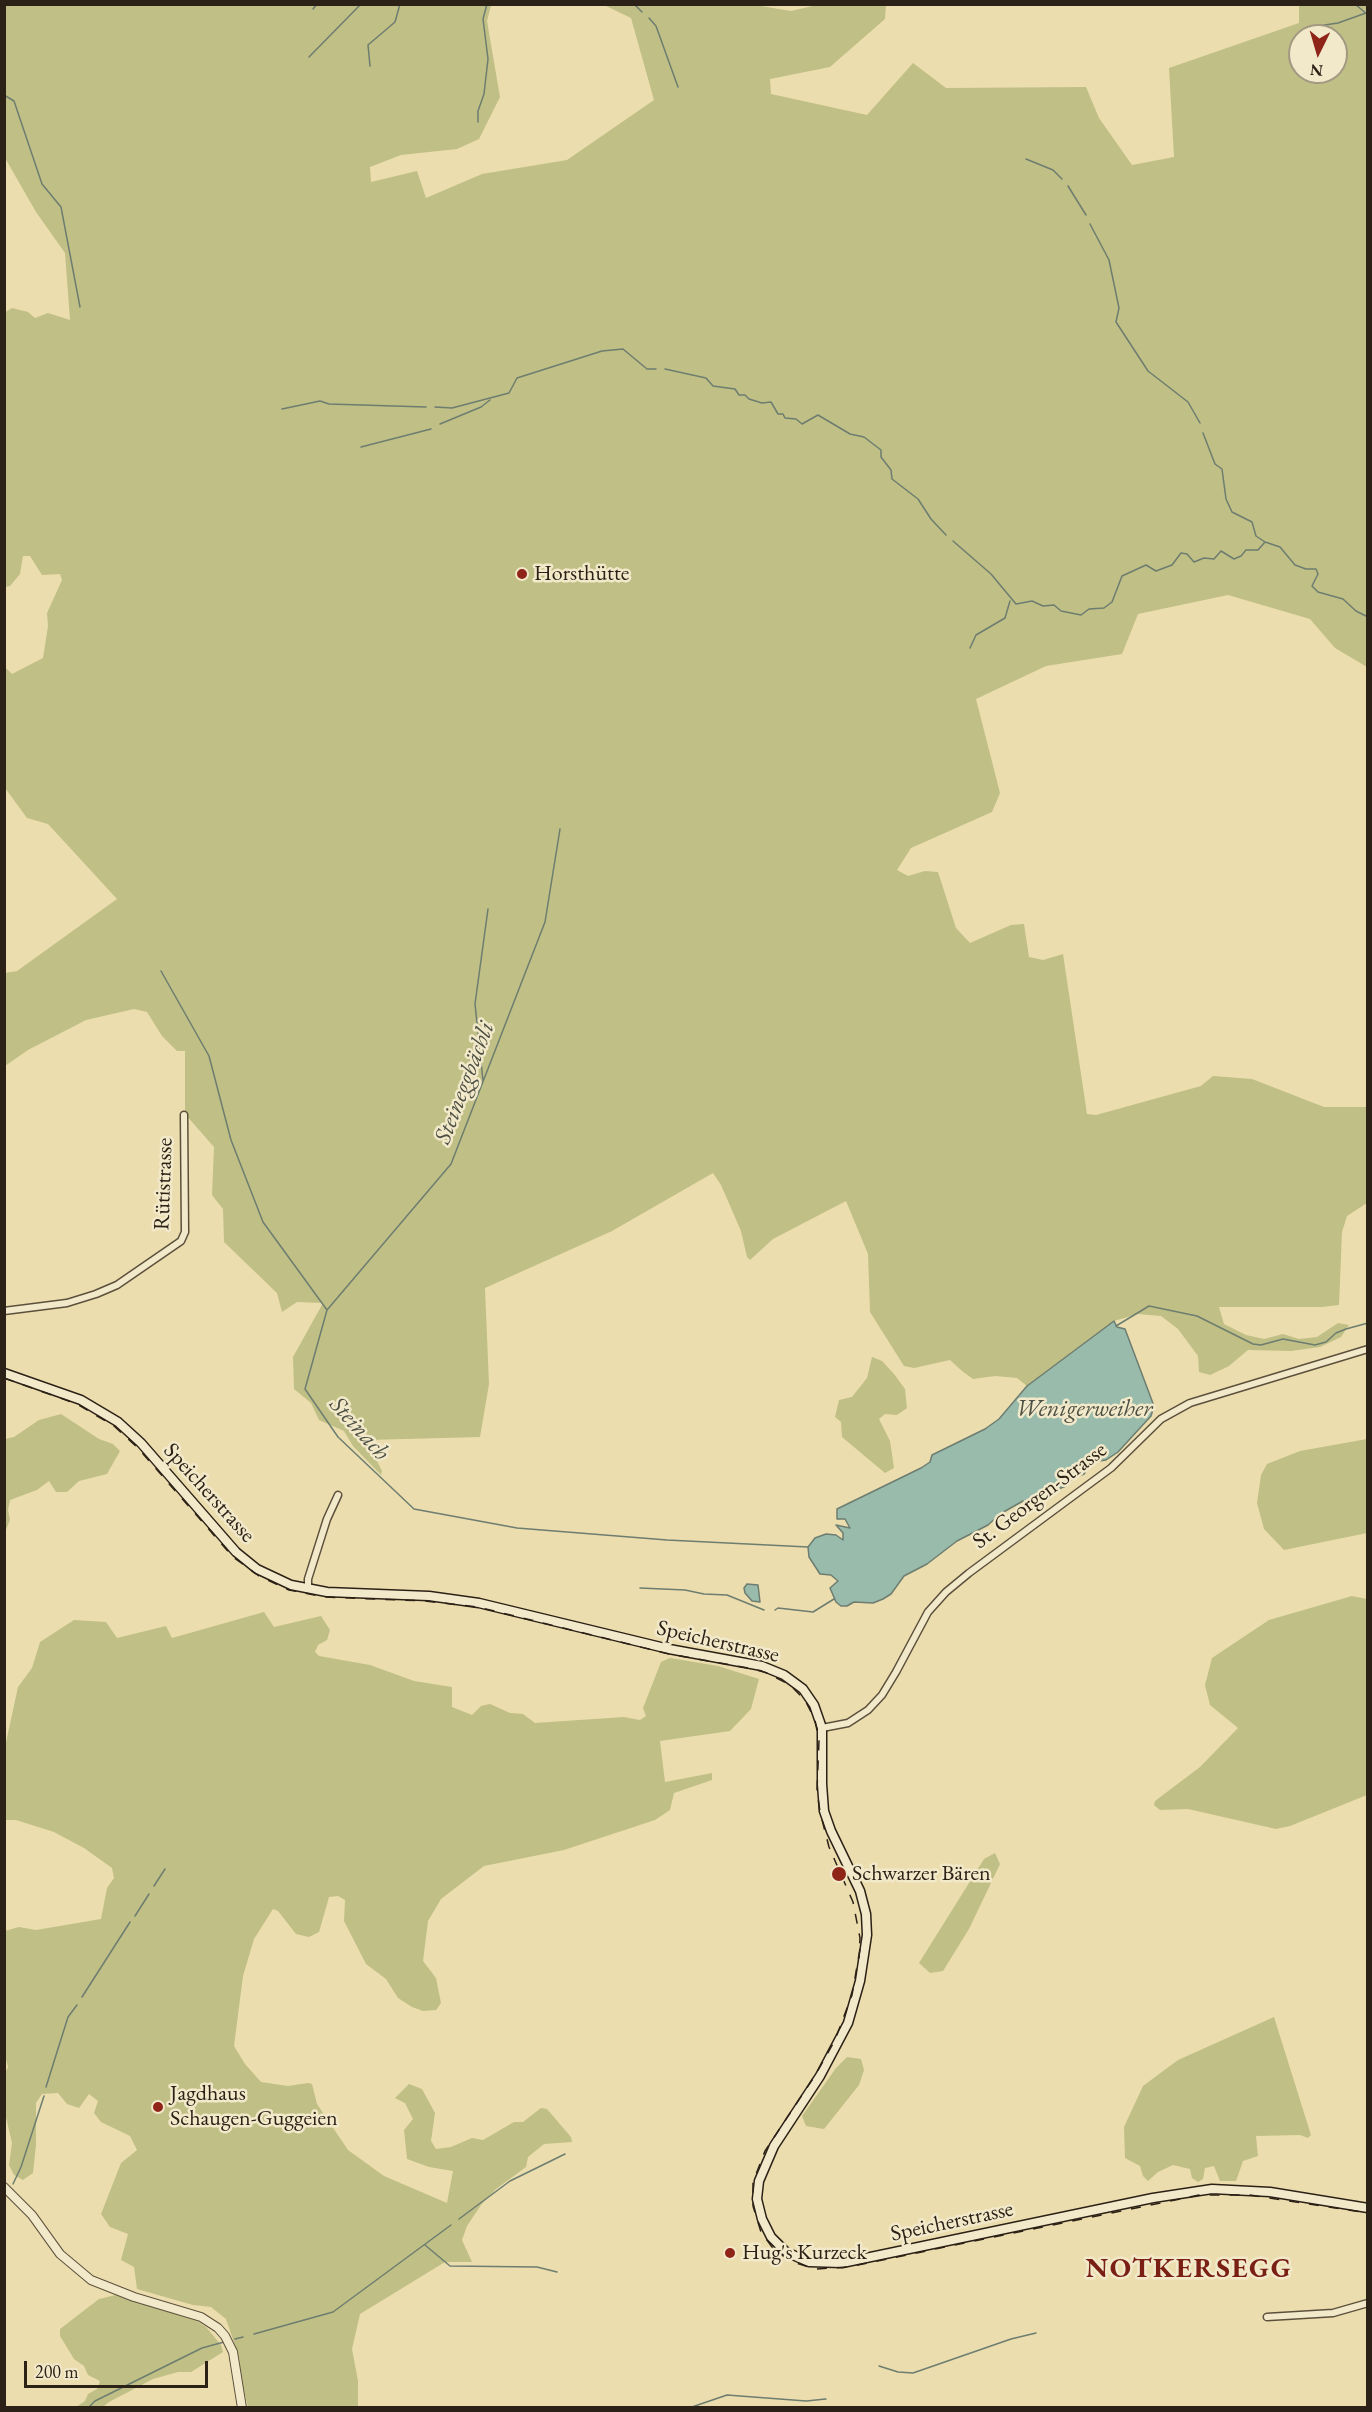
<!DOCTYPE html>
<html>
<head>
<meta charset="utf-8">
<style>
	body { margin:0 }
	#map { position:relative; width:1372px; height:2412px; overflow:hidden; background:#ebddae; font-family:"EB Garamond",serif }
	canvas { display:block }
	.frame { position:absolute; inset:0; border:6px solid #2c2116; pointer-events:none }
	.north { position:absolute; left:1288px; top:24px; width:60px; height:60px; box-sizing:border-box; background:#f2e9ca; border:2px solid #a39982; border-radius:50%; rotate:185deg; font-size:16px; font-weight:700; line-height:24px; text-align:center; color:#2c2116 }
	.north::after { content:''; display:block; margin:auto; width:21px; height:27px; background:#8f2418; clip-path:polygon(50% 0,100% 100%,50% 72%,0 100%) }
	.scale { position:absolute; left:24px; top:2361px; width:184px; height:27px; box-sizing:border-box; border:3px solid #2c2116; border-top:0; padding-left:8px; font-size:18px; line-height:21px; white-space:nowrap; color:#2c2116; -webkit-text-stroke:4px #f2e9ca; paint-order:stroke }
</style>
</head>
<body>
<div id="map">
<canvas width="1372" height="2412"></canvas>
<div class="frame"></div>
<div class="north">N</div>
<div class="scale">200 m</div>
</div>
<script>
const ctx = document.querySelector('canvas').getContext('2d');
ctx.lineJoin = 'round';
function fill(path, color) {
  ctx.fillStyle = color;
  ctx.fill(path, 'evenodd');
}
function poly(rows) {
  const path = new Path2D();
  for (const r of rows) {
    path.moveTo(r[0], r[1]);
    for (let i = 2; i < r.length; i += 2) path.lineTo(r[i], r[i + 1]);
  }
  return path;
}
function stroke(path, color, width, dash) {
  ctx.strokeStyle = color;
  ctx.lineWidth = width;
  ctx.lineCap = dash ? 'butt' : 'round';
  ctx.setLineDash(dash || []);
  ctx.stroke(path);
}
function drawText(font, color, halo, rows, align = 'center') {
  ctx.font = font + ' "EB Garamond",serif';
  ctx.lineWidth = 5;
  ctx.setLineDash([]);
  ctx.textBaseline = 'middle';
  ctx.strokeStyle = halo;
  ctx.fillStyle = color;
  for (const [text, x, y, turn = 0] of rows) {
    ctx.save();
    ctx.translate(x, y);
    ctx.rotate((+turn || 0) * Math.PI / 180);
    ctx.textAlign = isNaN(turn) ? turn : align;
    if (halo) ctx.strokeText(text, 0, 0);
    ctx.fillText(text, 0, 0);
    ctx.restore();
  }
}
const green = poly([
	[749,4,791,11,817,5,886,5,885,19,830,67,770,79,771,94,867,115,913,63,946,88,1086,87,1099,118,1132,165,1174,157,1169,68,1299,23,1299,5,1367,5,1367,667,1335,648,1310,619,1228,595,1138,614,1122,654,1046,666,976,699,1000,793,992,812,911,848,897,870,908,876,925,871,938,872,956,928,970,943,1011,925,1024,924,1029,957,1043,960,1063,954,1087,1114,1096,1115,1201,1086,1213,1076,1252,1079,1324,1107,1367,1107,1367,1203,1347,1216,1342,1232,1339,1305,1322,1307,1219,1307,1224,1324,1246,1335,1264,1339,1283,1334,1299,1339,1317,1337,1338,1323,1349,1325,1341,1337,1320,1347,1291,1351,1248,1350,1229,1366,1210,1375,1199,1372,1198,1356,1178,1329,1161,1316,1138,1314,1114,1321,1027,1386,1017,1378,995,1376,973,1379,962,1371,950,1360,914,1368,904,1366,870,1312,868,1254,846,1201,773,1239,750,1260,747,1257,741,1231,721,1185,713,1173,612,1231,485,1288,489,1384,480,1437,366,1440,382,1471,381,1475,353,1446,344,1431,319,1420,311,1403,294,1389,293,1357,323,1303,297,1302,282,1312,277,1293,224,1242,223,1209,212,1195,214,1147,185,1114,185,1051,177,1051,162,1036,147,1012,134,1009,86,1020,28,1050,5,1066,5,973,17,971,117,899,48,824,27,818,5,788,5,667,12,674,43,658,48,626,47,613,62,580,60,574,42,575,30,556,23,556,20,574,10,586,5,587,4,313,12,308,28,312,35,318,48,313,70,320,65,253,36,212,5,158,5,5,491,5,487,21,500,97,479,139,457,149,401,155,370,167,371,182,417,171,426,198,482,174,567,160,654,100,631,18,604,5],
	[1300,36,1336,36,1336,72,1300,72],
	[872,1357,882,1361,894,1374,905,1389,907,1408,897,1415,885,1414,879,1419,890,1441,894,1468,885,1473,842,1437,841,1422,835,1417,839,1400,852,1397,867,1378],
	[61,1414,99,1439,113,1444,120,1451,107,1474,79,1481,67,1492,56,1492,49,1481,37,1490,10,1500,8,1510,10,1520,5,1532,5,1439,14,1437,39,1420],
	[1367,1439,1367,1533,1284,1550,1264,1529,1257,1503,1261,1475,1267,1464,1300,1451],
	[1352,1596,1367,1599,1367,1795,1290,1826,1276,1829,1188,1809,1160,1810,1154,1805,1155,1801,1200,1767,1238,1728,1210,1705,1205,1685,1212,1658,1269,1620],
	[264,1612,274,1627,321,1616,330,1630,327,1640,318,1645,315,1652,319,1656,370,1665,414,1681,452,1687,452,1707,472,1715,481,1706,490,1704,510,1713,523,1714,535,1723,624,1717,640,1720,646,1716,643,1708,661,1662,670,1658,718,1666,759,1679,751,1709,730,1731,660,1741,665,1782,712,1773,712,1780,674,1793,670,1810,655,1820,564,1850,484,1866,441,1899,428,1921,423,1961,436,1978,441,2003,436,2010,423,2011,412,2007,398,1998,386,1979,366,1964,344,1921,345,1900,338,1896,329,1897,319,1932,309,1937,296,1934,278,1911,273,1909,254,1939,243,1976,234,2046,245,2064,261,2082,288,2086,308,2083,312,2084,317,2104,348,2150,384,2176,447,2203,453,2171,429,2167,407,2159,404,2130,413,2119,405,2103,395,2098,409,2084,422,2089,435,2113,431,2141,436,2149,451,2147,472,2138,483,2140,514,2122,523,2122,541,2108,547,2109,571,2137,572,2142,544,2144,528,2157,526,2167,496,2189,481,2205,467,2226,462,2240,472,2262,445,2262,360,2314,352,2349,358,2381,358,2407,248,2407,241,2379,239,2357,226,2319,211,2307,193,2305,137,2289,134,2267,121,2260,128,2234,110,2227,101,2214,121,2163,137,2150,130,2136,101,2122,94,2113,98,2101,89,2094,79,2108,67,2104,58,2093,42,2094,36,2103,36,2145,33,2173,23,2180,14,2175,9,2165,12,2143,5,2113,5,2073,8,2067,5,2056,5,1931,19,1927,36,1930,101,1919,107,1888,114,1878,112,1868,84,1848,54,1832,16,1820,5,1820,5,1747,18,1687,32,1668,40,1642,74,1620,106,1622,117,1638,166,1626,172,1638],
	[995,1853,1000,1864,969,1929,943,1971,930,1973,919,1963,984,1859],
	[1274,2017,1311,2135,1308,2138,1300,2135,1256,2136,1258,2156,1243,2161,1236,2181,1220,2181,1214,2166,1205,2168,1203,2179,1198,2182,1192,2178,1190,2169,1173,2165,1158,2172,1148,2181,1143,2176,1140,2166,1125,2158,1124,2127,1143,2086,1178,2060],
	[847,2057,861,2059,864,2070,859,2085,824,2129,806,2126,802,2116,836,2068],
	[116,2295,197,2321,206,2327,221,2345,223,2352,191,2372,178,2372,153,2379,109,2402,103,2407,76,2407,85,2401,88,2394,97,2389,100,2381,88,2375,84,2366,74,2359,60,2336,60,2329,99,2299]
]);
const water = poly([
	[1114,1321,1117,1327,1125,1329,1154,1406,1151,1416,1118,1452,1106,1460,1092,1462,1084,1474,1073,1478,1066,1486,1036,1498,1023,1501,1000,1514,988,1525,957,1541,927,1564,904,1576,891,1594,883,1599,873,1603,854,1602,847,1606,841,1606,836,1602,830,1588,838,1581,831,1575,820,1574,809,1557,808,1547,815,1538,826,1534,836,1535,843,1540,843,1533,836,1525,850,1528,845,1519,837,1519,837,1509,921,1468,930,1462,932,1455,985,1429,999,1419,1027,1386,1114,1321],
	[747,1584,758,1585,760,1602,752,1601,745,1593,744,1588,747,1584]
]);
const stream = poly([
	[634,4,642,12],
	[1355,4,1368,15],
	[313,9,317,4],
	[649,18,656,26,678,87],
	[1318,26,1338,23,1366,13],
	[309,57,361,4],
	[370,66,368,45,395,22,400,4],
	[1367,76,1368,76],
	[4,95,14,101,42,184,61,207,80,307],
	[478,122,478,111,484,94,488,59,483,19,487,4],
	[1026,159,1053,170,1062,179],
	[1068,186,1086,215],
	[1090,224,1109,260,1119,308,1116,322,1148,371,1188,402,1200,423],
	[665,369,706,378,713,386,735,389,739,395,745,395,749,399,762,403,771,402,778,414,783,414,785,418,796,419,802,424,818,415,850,434,864,437,881,450,881,457,891,470,892,479,918,499,931,519,946,535],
	[435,407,452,408,509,393,517,378,602,351,623,349,647,369,656,369],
	[282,409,320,401,329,404,426,407],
	[440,424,481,407,490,400],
	[1203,433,1215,464,1222,469,1226,499,1232,512,1252,522,1256,536,1265,542,1280,547,1295,565,1306,569,1316,569,1318,574,1312,586,1318,592,1343,599,1356,611,1368,617],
	[361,447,431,429],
	[953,541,991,574,1016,604,1032,601,1043,606,1054,605,1061,611,1081,615,1089,609,1104,608,1112,602,1122,576,1146,565,1156,571,1172,565,1181,553,1187,554,1194,562,1204,558,1214,559,1221,551,1234,559,1241,556,1246,550,1258,550,1265,542],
	[970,648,976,635,1005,618,1010,601],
	[161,971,209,1056,231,1140,263,1222,327,1310,305,1389,338,1437,414,1509,517,1528,667,1540,808,1547],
	[483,1081,475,1004,488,909],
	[327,1310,451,1164,545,922,560,829],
	[1116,1326,1149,1306,1197,1316,1253,1344,1261,1345,1283,1339,1315,1345,1326,1342,1336,1333,1346,1329,1368,1323],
	[640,1588,685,1590,704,1594,727,1595,764,1610],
	[775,1610,778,1608,813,1612,834,1599],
	[154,1886,165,1869],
	[135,1916,149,1894],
	[82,1997,130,1922],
	[46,2087,68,2017,77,2005],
	[13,2184,21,2167,44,2096],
	[459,2219,510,2181,565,2154],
	[425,2245,450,2266,537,2267,557,2272],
	[254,2334,333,2312,451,2225],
	[235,2339,243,2337],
	[879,2366,898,2372,913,2373,1011,2339,1036,2333],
	[88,2408,95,2401,202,2348,224,2342],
	[689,2408,727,2395,806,2401,826,2399]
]);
const minor = poly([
	[4,1311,67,1303,96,1294,117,1285,181,1241,185,1232,184,1115],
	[308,1589,308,1579,327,1519,338,1495],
	[822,1728,848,1723,868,1710,882,1695,896,1672,928,1612,946,1592,969,1573,1111,1468,1161,1419,1190,1403,1368,1349],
	[1267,2317,1333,2313,1368,2303]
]);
const tertiary = poly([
	[4,2187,32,2215,60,2254,91,2280,134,2297,201,2317,218,2328,225,2336,233,2352,242,2408]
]);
const secondary = poly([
	[4,1373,81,1400,118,1422,141,1443,236,1552,257,1569,291,1585,327,1592,429,1596,479,1603,669,1649,762,1666,784,1675,803,1689,814,1705,822,1728,822,1784,824,1811,831,1831,860,1891,866,1914,867,1935,860,1981,848,2023,820,2076,774,2146,759,2181,757,2199,762,2219,771,2237,786,2252,809,2262,842,2263,1153,2198,1212,2189,1270,2192,1368,2208]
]);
const rail = poly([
	[4,1378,77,1404,114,1426,137,1447,233,1557,259,1576,289,1590,324,1597,425,1601,478,1607,669,1654,753,1669,767,1673,790,1685,805,1700,815,1720,819,1741,817,1790,820,1812,829,1847,853,1902,860,1938,859,1958],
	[860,1949,852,1995,835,2040,816,2074,765,2151,753,2182,753,2206,761,2232,772,2247,793,2262,815,2269,848,2267,1199,2195,1250,2195,1368,2213]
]);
const markers = [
	[522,574,6,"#8f2418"],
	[839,1874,8,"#8f2418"],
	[158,2107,6,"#8f2418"],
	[730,2253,6,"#8f2418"]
];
const poiNames = [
	["Horsthütte",534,574],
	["Schwarzer Bären",852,1874],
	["Jagdhaus",170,2094],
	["Schaugen-Guggeien",170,2119],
	["Hug's Kurzeck",742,2253]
];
const streetNames = [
	["Rütistrasse",164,1184,-88],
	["Speicherstrasse",209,1493,48],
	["St. Georgen-Strasse",1040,1496,-37],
	["Speicherstrasse",718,1642,13],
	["Speicherstrasse",952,2222,-12]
];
const waterNames = [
	["Steineggbächli",465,1083,-69],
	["Wenigerweiher",1084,1409],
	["Steinach",359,1429,48]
];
const districtNames = [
	["NOTKERSEGG",1189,2269]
];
fill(green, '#c0bf85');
fill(water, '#98bbac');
stroke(water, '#6d7d70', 1.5);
stroke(stream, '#6d7d70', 1.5);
stroke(minor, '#5c503c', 9);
stroke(tertiary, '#5c503c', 10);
stroke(secondary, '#2c2116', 11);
stroke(minor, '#f2e9ca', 6);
stroke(tertiary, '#f2e9ca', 8);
stroke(secondary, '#f2e9ca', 8);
stroke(rail, '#2c2116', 1.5, [10, 10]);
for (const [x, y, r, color] of markers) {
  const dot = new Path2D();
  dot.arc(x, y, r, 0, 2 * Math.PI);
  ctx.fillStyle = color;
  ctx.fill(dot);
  stroke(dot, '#f2e9ca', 2);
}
drawText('22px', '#2c2116', '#f2e9ca', poiNames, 'left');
drawText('22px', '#2c2116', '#f2e9ca', streetNames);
drawText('italic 24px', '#4c4f43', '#f2e9ca', waterNames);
ctx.letterSpacing = '1.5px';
drawText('bold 28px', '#7a1f14', '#f2e9ca', districtNames);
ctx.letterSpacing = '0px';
</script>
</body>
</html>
